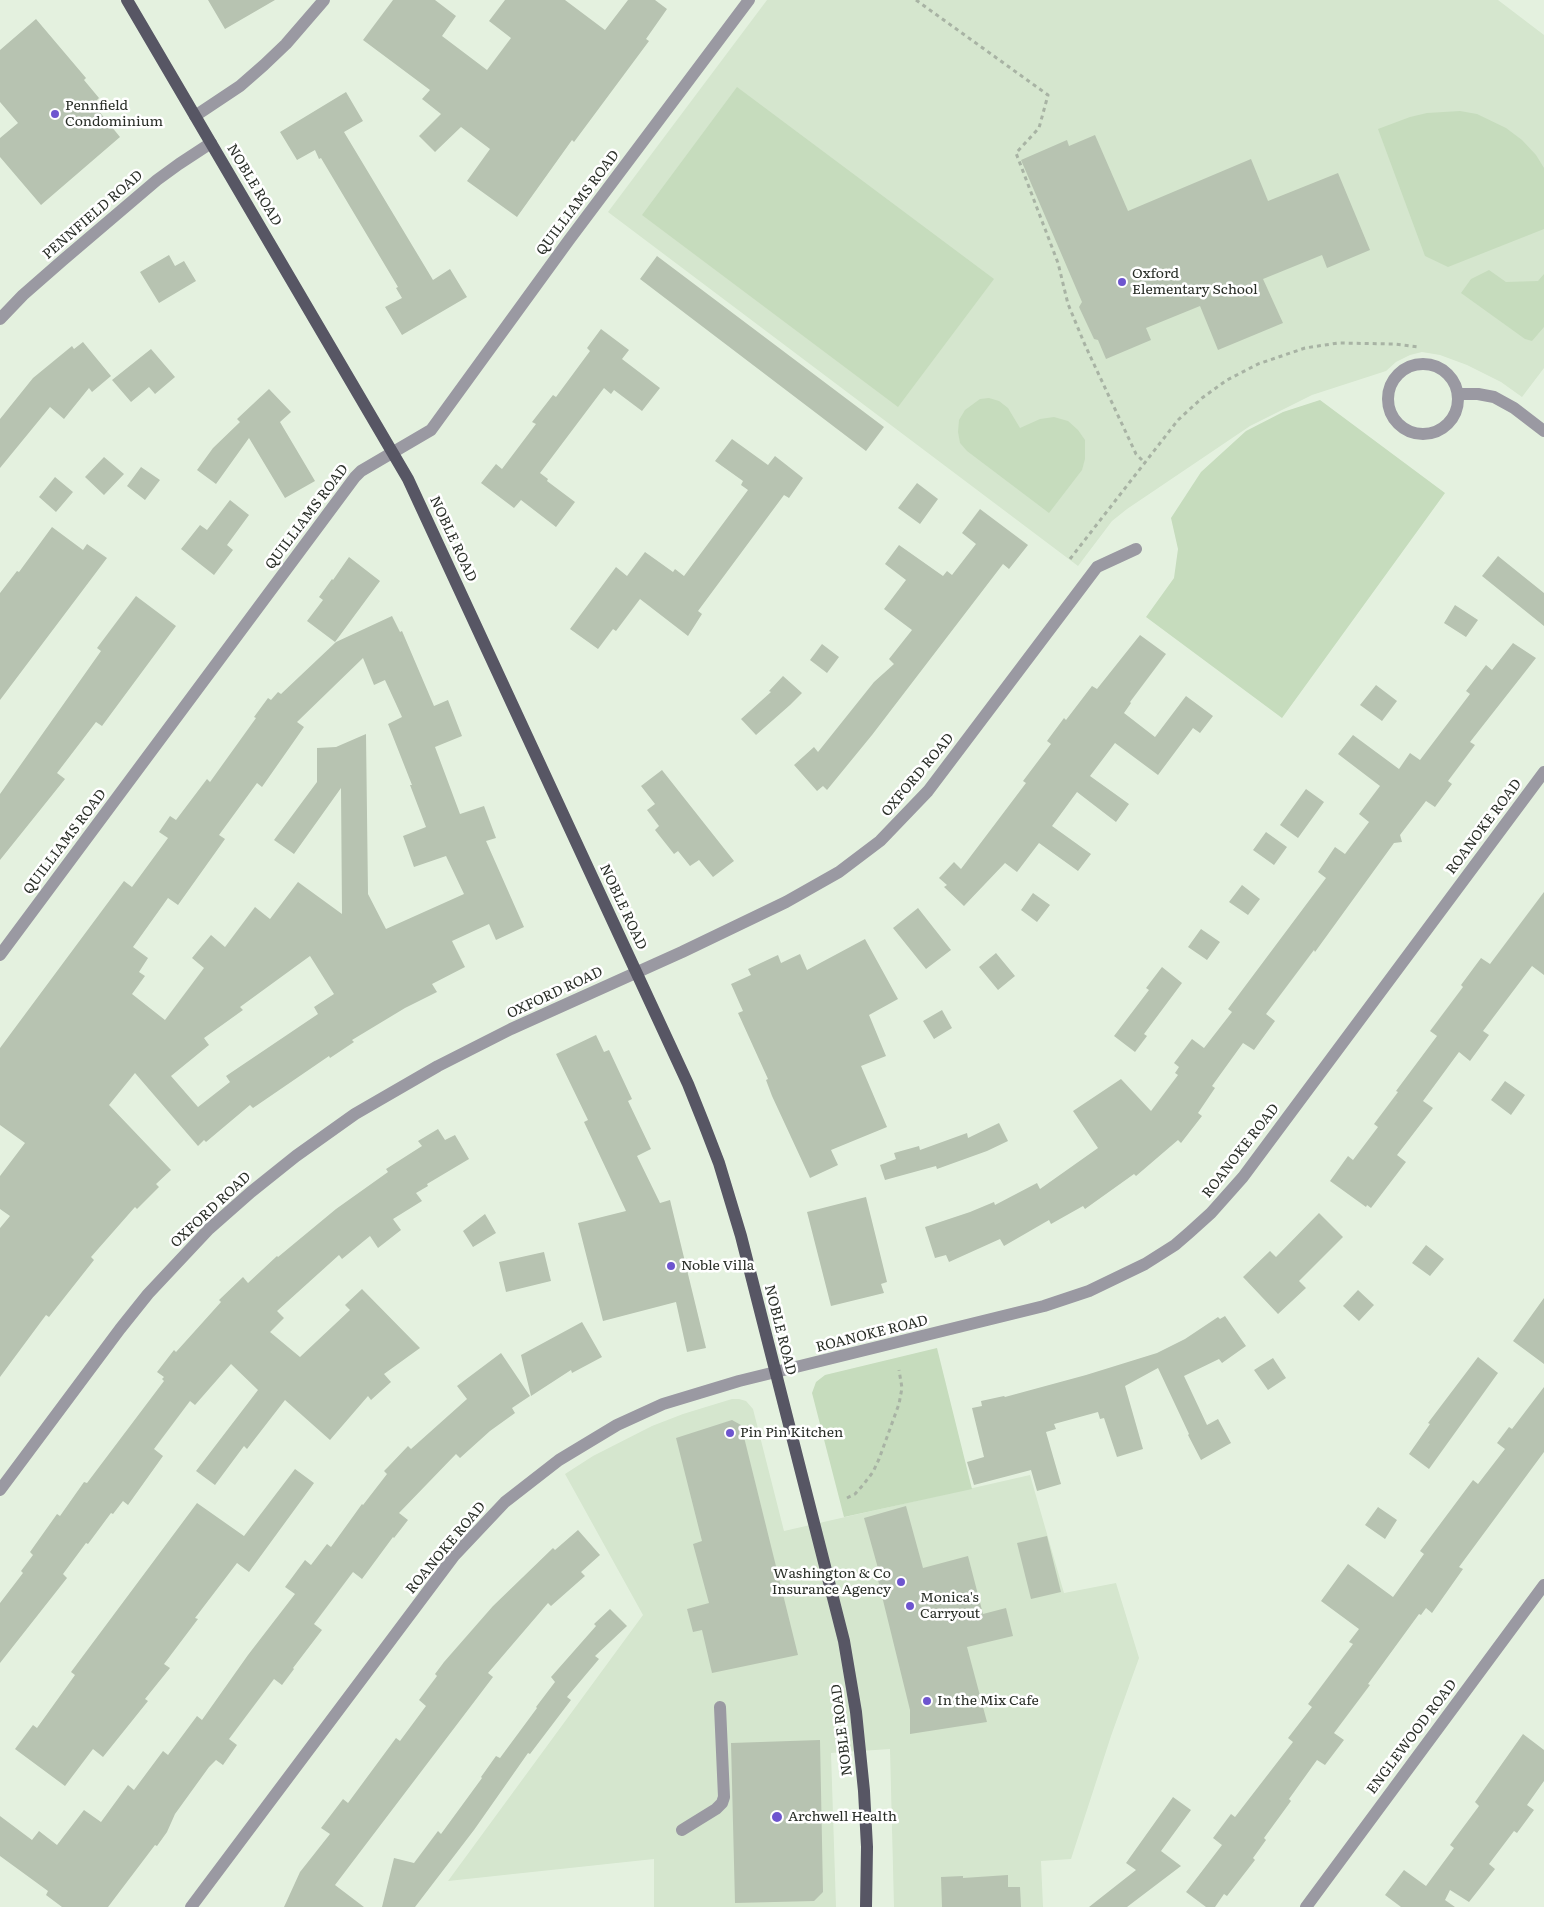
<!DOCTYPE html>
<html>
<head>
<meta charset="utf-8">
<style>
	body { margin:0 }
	canvas { display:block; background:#e4f1df }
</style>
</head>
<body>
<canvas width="1544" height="1907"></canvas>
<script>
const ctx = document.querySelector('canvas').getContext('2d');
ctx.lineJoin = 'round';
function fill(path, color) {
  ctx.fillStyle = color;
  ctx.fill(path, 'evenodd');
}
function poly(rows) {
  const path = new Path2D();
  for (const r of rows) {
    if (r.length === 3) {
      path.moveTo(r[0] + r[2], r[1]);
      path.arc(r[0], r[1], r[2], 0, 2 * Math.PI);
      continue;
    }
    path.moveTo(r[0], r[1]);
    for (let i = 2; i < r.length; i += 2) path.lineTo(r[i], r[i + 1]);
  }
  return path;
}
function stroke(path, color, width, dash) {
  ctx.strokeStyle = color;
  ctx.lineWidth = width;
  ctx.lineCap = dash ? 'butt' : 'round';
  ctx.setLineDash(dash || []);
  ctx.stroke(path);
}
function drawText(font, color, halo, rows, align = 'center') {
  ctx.font = font + ' Literata,serif';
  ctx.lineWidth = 5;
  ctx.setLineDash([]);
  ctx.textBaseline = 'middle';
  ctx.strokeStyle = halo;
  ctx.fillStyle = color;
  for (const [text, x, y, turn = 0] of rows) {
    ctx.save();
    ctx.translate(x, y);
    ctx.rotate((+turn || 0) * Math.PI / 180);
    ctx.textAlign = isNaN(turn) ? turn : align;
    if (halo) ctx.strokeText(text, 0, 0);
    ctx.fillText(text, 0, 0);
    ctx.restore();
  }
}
const built = poly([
	[767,0,1498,0,1544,35,1544,368,1522,397,1501,382,1467,365,1440,355,1422,352,1410,355,1396,362,1386,371,1312,395,1250,426,1127,509,1112,521,1078,566,608,212],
	[732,1399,739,1399,746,1401,753,1409,784,1531,1030,1475,1064,1593,1116,1583,1139,1658,1111,1736,1071,1859,1041,1861,1043,1907,894,1907,890,1749,831,1753,836,1907,654,1907,654,1859,448,1881,643,1615,565,1474,593,1456,652,1426,683,1414]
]);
const green = poly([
	[737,87,994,279,898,407,642,215],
	[1460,111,1477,114,1506,128,1522,140,1536,155,1544,168,1544,229,1448,267,1425,256,1378,129,1410,117,1427,113],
	[1489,270,1506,282,1538,281,1544,274,1544,327,1532,341,1525,339,1461,293,1471,279],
	[989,398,999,401,1008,408,1020,428,1040,419,1054,417,1068,421,1078,430,1085,440,1085,459,1082,470,1049,513,967,451,960,443,958,432,959,420,965,410,980,399],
	[1320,400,1445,493,1282,718,1146,617,1174,578,1178,549,1171,518,1201,472,1246,431,1283,412],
	[937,1348,972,1489,844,1517,812,1393,816,1382,825,1375]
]);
const building = poly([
	[208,0,275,0,225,29],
	[393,0,435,0,456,16,442,36,487,70,511,38,489,21,505,0,565,0,605,30,628,0,655,0,667,9,646,39,649,41,574,142,572,140,517,217,467,181,490,149,461,127,435,152,419,136,441,114,422,99,430,90,363,40],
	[36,19,86,78,84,80,99,98,93,104,120,137,41,205,0,157,0,138,18,123,0,102,0,50],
	[346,92,363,121,344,132,433,280,450,269,467,297,402,335,385,307,402,298,396,288,398,287,321,158,319,159,315,150,297,160,280,132],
	[1095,135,1128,211,1251,159,1268,201,1338,173,1370,250,1327,268,1322,255,1263,279,1283,323,1218,350,1200,306,1146,328,1151,340,1106,359,1098,340,1094,339,1079,307,1082,302,1021,160,1067,140,1069,146],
	[169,255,175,266,184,261,196,281,159,303,140,272],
	[657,256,884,427,866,451,640,279],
	[601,329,629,350,622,359,660,388,642,411,614,390,611,394,604,388,540,473,548,479,547,481,575,502,556,527,521,500,514,508,481,483,496,464,502,469,536,424,532,422,553,395,556,397,590,351,587,348],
	[83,342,111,376,92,392,89,388,64,419,50,407,0,468,0,419,33,378,72,346,74,349],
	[151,349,175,377,155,394,149,387,131,402,112,380],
	[269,389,291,412,280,422,315,481,285,498,249,438,216,484,197,470,213,448,240,422,237,419],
	[732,439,768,465,775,456,803,478,789,498,784,495,698,611,702,614,688,636,640,599,616,631,613,629,598,649,570,629,616,567,627,576,645,552,673,572,675,569,684,576,748,490,741,485,743,481,715,461],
	[104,457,124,474,104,495,85,477],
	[141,467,160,480,145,500,127,486],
	[55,477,73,492,56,512,39,497],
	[917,483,938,499,920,524,898,508],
	[230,500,249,515,227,545,233,550,214,575,181,549,200,525,207,530],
	[980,509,1028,545,1009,569,1003,564,872,735,827,790,823,786,817,791,794,765,814,747,818,752,874,682,894,664,889,659,912,630,884,609,906,580,885,564,899,545,943,576,947,571,952,575,976,544,962,533],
	[52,527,83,550,87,544,107,558,0,700,0,593,17,571,19,572],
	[1498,556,1544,593,1544,626,1482,576],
	[349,557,380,581,335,642,307,621,323,600,319,597,332,579,333,580],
	[136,596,176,626,102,726,96,722,57,773,65,779,0,860,0,794,101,651,97,648],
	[1455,605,1478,620,1466,637,1444,623],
	[392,616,400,632,402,631,434,706,448,700,462,736,435,747,460,814,484,806,496,838,486,841,524,927,496,940,489,924,452,941,465,967,432,984,437,992,405,1008,352,1040,354,1042,330,1058,329,1056,253,1108,250,1105,206,1142,204,1140,198,1146,135,1073,109,1105,171,1170,156,1184,159,1187,137,1209,135,1207,91,1257,94,1260,49,1317,46,1315,40,1323,0,1377,0,1228,10,1216,0,1209,0,1176,25,1143,0,1125,0,1048,124,881,132,887,168,838,159,832,170,816,176,820,207,779,210,782,256,718,254,717,268,698,271,700,278,692,281,694,336,642],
	[363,658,374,685,385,680,402,717,388,724,412,785,410,785,426,827,403,836,414,867,446,856,464,894,386,929,368,894,366,734,336,747,317,748,317,782,274,840,294,854,341,788,342,914,298,882,270,919,255,907,225,947,211,935,192,958,204,968,165,1020,132,994,145,976,139,972,148,958,133,947,168,898,178,905,225,839,219,835,257,783,262,787,304,727,297,722],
	[310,956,334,994,314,1007,318,1014,226,1076,230,1082,198,1107,171,1076,209,1045,204,1038,243,1010,240,1007],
	[1140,635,1166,654,1130,702,1131,703,1124,713,1155,737,1186,696,1213,716,1200,733,1193,728,1158,775,1115,743,1090,776,1129,804,1116,822,1077,792,1052,826,1091,854,1078,871,1039,843,1017,872,1005,863,964,906,944,887,947,885,939,878,954,862,961,869,1026,783,1023,781,1051,744,1047,741,1064,718,1066,720,1092,686,1097,689],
	[1513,643,1536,658,1470,742,1475,745,1448,781,1452,784,1435,807,1426,801,1400,835,1402,842,1394,843,1315,952,1314,950,1266,1014,1275,1021,1254,1050,1243,1043,1212,1086,1215,1088,1198,1113,1202,1116,1181,1143,1178,1140,1136,1176,1134,1174,1085,1209,1083,1206,1051,1224,1049,1220,1004,1246,1000,1239,949,1262,946,1255,935,1258,925,1227,970,1212,994,1202,995,1205,1037,1183,1040,1189,1098,1148,1073,1111,1121,1079,1151,1111,1178,1075,1175,1073,1179,1067,1174,1063,1192,1039,1204,1048,1232,1012,1228,1009,1326,878,1318,872,1335,847,1345,854,1369,822,1359,814,1380,786,1338,754,1353,735,1399,769,1410,753,1420,760,1470,694,1466,691,1486,665,1492,670],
	[822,644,839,657,827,673,810,660],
	[783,676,802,693,790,705,756,735,741,719,771,692,769,691],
	[1376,685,1397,701,1382,721,1360,705],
	[662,770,734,861,713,877,699,860,690,866,678,851,674,854,655,830,659,826,647,810,655,804,641,786],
	[1306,789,1324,802,1298,838,1280,825],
	[1266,832,1287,847,1274,865,1253,850],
	[1242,885,1260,899,1248,915,1229,902],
	[1544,892,1544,975,1532,966,1483,1031,1489,1035,1470,1061,1459,1052,1423,1101,1433,1108,1397,1155,1406,1162,1371,1208,1367,1205,1366,1207,1330,1181,1348,1156,1353,1160,1378,1127,1374,1124,1398,1092,1396,1091,1437,1036,1430,1031,1463,987,1461,985,1481,958,1490,964],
	[1033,893,1050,905,1037,922,1021,910],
	[918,908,951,950,926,969,893,928],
	[1201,929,1220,942,1207,960,1188,947],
	[865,939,898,999,869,1015,886,1056,861,1066,887,1127,831,1150,838,1165,810,1178,772,1096,766,1080,768,1079,738,1013,743,1011,731,984,751,975,748,969,778,955,781,963,800,954,807,970],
	[996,953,1015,976,998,990,979,967],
	[1162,967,1182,983,1144,1034,1147,1036,1135,1052,1114,1036,1149,990,1146,988],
	[942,1010,952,1028,934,1039,923,1021],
	[596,1035,604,1052,609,1050,632,1099,628,1101,651,1149,637,1156,660,1203,670,1200,706,1348,687,1352,676,1302,603,1321,578,1223,626,1211,584,1122,588,1120,556,1054],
	[1505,1081,1525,1095,1511,1115,1491,1100],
	[999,1123,1008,1141,987,1151,937,1169,936,1166,885,1180,880,1165,896,1159,894,1153,919,1146,920,1150,967,1133,968,1138],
	[438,1129,445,1140,455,1135,469,1159,427,1184,428,1186,416,1193,422,1201,393,1219,401,1230,378,1248,370,1236,342,1259,339,1255,277,1311,284,1318,270,1332,300,1357,350,1310,345,1305,362,1289,420,1348,384,1374,391,1382,371,1400,368,1396,330,1440,285,1400,247,1449,244,1446,215,1485,196,1471,258,1390,231,1364,195,1405,190,1401,154,1449,163,1456,128,1505,123,1501,113,1514,111,1513,88,1544,86,1543,63,1574,67,1578,0,1663,0,1603,23,1573,21,1571,33,1555,30,1552,57,1514,60,1516,84,1482,87,1483,164,1381,162,1379,164,1377,157,1372,174,1350,176,1352,221,1302,219,1300,243,1277,248,1283,277,1256,278,1257,336,1209,388,1172,386,1169,422,1146,418,1141],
	[866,1197,887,1282,881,1284,884,1293,831,1306,807,1212],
	[1319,1213,1343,1237,1299,1281,1306,1288,1278,1314,1243,1277,1270,1251,1276,1257],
	[485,1214,496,1233,473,1247,463,1231],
	[1426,1245,1444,1259,1430,1276,1412,1263],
	[544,1252,551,1281,506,1292,499,1262],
	[1358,1290,1374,1305,1359,1321,1343,1306],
	[1544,1298,1544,1364,1513,1341],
	[1225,1316,1246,1346,1222,1363,1219,1359,1184,1376,1207,1425,1218,1419,1231,1443,1201,1460,1188,1435,1189,1434,1158,1368,1125,1386,1143,1449,1117,1457,1104,1418,1100,1419,1098,1412,1054,1424,1056,1429,1046,1432,1061,1484,1037,1491,1031,1470,974,1485,967,1462,984,1457,972,1408,982,1406,981,1401,1004,1396,1005,1397,1086,1375,1157,1353,1185,1339,1218,1317,1220,1319],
	[582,1322,602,1357,572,1373,571,1370,531,1396,521,1355],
	[501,1353,530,1396,512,1408,515,1413,490,1431,460,1458,456,1454,399,1513,408,1520,394,1538,393,1537,362,1579,353,1572,314,1624,322,1630,293,1668,294,1669,282,1685,274,1679,229,1739,237,1745,223,1765,216,1760,209,1767,175,1814,167,1832,157,1846,155,1845,108,1907,62,1907,46,1895,48,1891,0,1856,0,1816,32,1840,39,1831,57,1845,84,1810,101,1822,128,1785,134,1790,163,1751,168,1755,197,1716,202,1720,248,1655,295,1594,285,1587,305,1560,311,1565,327,1544,331,1547,362,1504,363,1505,387,1474,384,1471,388,1467,408,1446,411,1449,467,1399,457,1386],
	[1478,1357,1498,1373,1429,1469,1409,1454,1430,1424,1428,1423],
	[1273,1358,1286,1378,1268,1390,1254,1370],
	[1544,1387,1544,1452,1459,1567,1463,1569,1432,1613,1426,1608,1421,1615,1419,1614,1368,1684,1370,1685,1334,1733,1344,1740,1325,1765,1317,1760,1289,1799,1291,1801,1264,1838,1266,1840,1253,1858,1255,1860,1227,1896,1224,1894,1215,1907,1206,1907,1186,1892,1222,1845,1213,1838,1231,1814,1235,1817,1293,1742,1288,1738,1312,1707,1308,1704,1353,1644,1349,1642,1359,1629,1321,1601,1348,1564,1393,1597,1424,1554,1420,1551,1473,1480,1478,1484,1505,1449,1497,1443,1509,1427,1512,1429],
	[732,1420,741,1425,798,1655,712,1673,702,1630,693,1632,687,1609,709,1603,693,1544,702,1541,676,1438],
	[295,1469,314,1483,249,1572,237,1563,195,1618,198,1619,164,1664,170,1668,145,1699,148,1701,103,1757,93,1749,65,1786,15,1749,33,1725,37,1728,75,1675,71,1672,197,1503,244,1536],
	[906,1506,923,1568,968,1556,983,1614,1006,1608,1013,1636,967,1647,987,1722,910,1734,910,1710,878,1580,881,1579,864,1518],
	[1378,1507,1397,1520,1385,1539,1365,1525],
	[578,1530,600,1555,581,1572,585,1576,551,1606,548,1603,488,1673,493,1677,335,1885,364,1907,284,1907,300,1872,330,1834,321,1828,343,1799,348,1803,396,1738,400,1741,426,1706,419,1700,437,1676,435,1674,444,1662,493,1606,553,1548,555,1550],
	[1047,1536,1061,1592,1031,1599,1017,1543],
	[610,1609,627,1626,595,1656,599,1659,567,1697,571,1700,530,1754,528,1753,474,1830,415,1907,382,1907,394,1858,414,1863,438,1831,441,1834,482,1778,481,1777,496,1756,500,1758,537,1708,536,1707,555,1682,551,1677,596,1626,594,1624],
	[1523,1734,1544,1750,1544,1781,1527,1805,1534,1810,1517,1833,1514,1831,1489,1864,1495,1869,1469,1902,1450,1890,1445,1900,1455,1907,1401,1907,1385,1895,1404,1870,1426,1886,1454,1848,1450,1845,1479,1806,1475,1802],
	[820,1740,823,1892,814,1901,735,1903,731,1743],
	[1173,1797,1191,1810,1161,1851,1181,1866,1127,1907,1089,1907,1136,1870,1126,1863],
	[1008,1875,1008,1887,1020,1887,1021,1907,942,1907,941,1877,963,1876,963,1878]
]);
const path = poly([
	[916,0,1048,95,1039,128,1016,153,1058,263,1068,304,1085,345,1136,454,1144,462],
	[1070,559,1178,420,1202,398,1227,380,1258,364,1305,348,1338,343,1394,344,1419,347],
	[847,1498,855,1494,863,1485,873,1472,879,1459,899,1404,902,1388,899,1370]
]);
const minor = poly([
	[195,116,240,86,264,65,286,44,324,0],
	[0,319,23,295,63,260,157,180,179,164,211,143],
	[1423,399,35],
	[1458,394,1478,394,1494,397,1514,408,1544,431],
	[0,955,355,477,361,471,431,430,569,240,749,0],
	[0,1490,120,1329,148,1294,209,1229,251,1192,296,1156,355,1114,438,1066,511,1029,682,952,786,902,839,872,880,841,928,791,1097,567,1136,549],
	[682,1830,716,1809,722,1803,724,1797,720,1707],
	[191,1907,454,1556,505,1502,559,1460,617,1425,663,1404,739,1381,1044,1306,1089,1291,1145,1264,1175,1245,1190,1232,1211,1213,1243,1177,1544,772],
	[1306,1907,1544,1585]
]);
const major = poly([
	[127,0,408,479,688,1084,704,1124,719,1163,741,1236,844,1641,856,1712,864,1791,867,1847,866,1907]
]);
const markers = [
	[55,114,5,"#6e55cf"],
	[1122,282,5,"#6e55cf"],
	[671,1266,5,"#6e55cf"],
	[730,1433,5,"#6e55cf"],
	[901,1582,5,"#6e55cf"],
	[910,1606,5,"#6e55cf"],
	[927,1701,5,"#6e55cf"],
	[777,1817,6,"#6e55cf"]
];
const poiNames = [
	["Pennfield",65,106],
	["Condominium",65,122],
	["Oxford",1132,274],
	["Elementary School",1132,290],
	["Noble Villa",681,1266],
	["Pin Pin Kitchen",740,1433],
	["Washington & Co",891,1574,"right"],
	["Insurance Agency",891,1590,"right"],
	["Monica's",920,1598],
	["Carryout",920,1614],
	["In the Mix Cafe",937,1701],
	["Archwell Health",788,1817]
];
const streetNames = [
	["NOBLE ROAD",254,185,59],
	["QUILLIAMS ROAD",578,203,-53],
	["PENNFIELD ROAD",93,215,-41],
	["QUILLIAMS ROAD",307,517,-53],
	["NOBLE ROAD",453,539,65],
	["OXFORD ROAD",918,775,-50],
	["ROANOKE ROAD",1484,827,-53],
	["QUILLIAMS ROAD",65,842,-53],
	["NOBLE ROAD",623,907,65],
	["OXFORD ROAD",555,993,-25],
	["ROANOKE ROAD",1241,1151,-52],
	["OXFORD ROAD",211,1210,-43],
	["NOBLE ROAD",780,1330,76],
	["ROANOKE ROAD",872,1334,-14],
	["ROANOKE ROAD",446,1548,-50],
	["NOBLE ROAD",842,1730,-97],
	["ENGLEWOOD ROAD",1412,1737,-53]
];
fill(built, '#d5e6ce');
fill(green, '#c6dcbd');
fill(building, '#b7c3b1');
stroke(path, '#a8b3a4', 3, [4, 4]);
stroke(minor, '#9a99a2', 12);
stroke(major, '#575664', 12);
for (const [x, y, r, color] of markers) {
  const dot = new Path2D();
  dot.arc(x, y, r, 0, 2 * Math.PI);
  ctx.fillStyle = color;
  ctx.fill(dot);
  stroke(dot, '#fff', 2);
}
drawText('14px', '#292e27', '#fff', poiNames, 'left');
drawText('14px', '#292e27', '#fff', streetNames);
</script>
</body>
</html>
